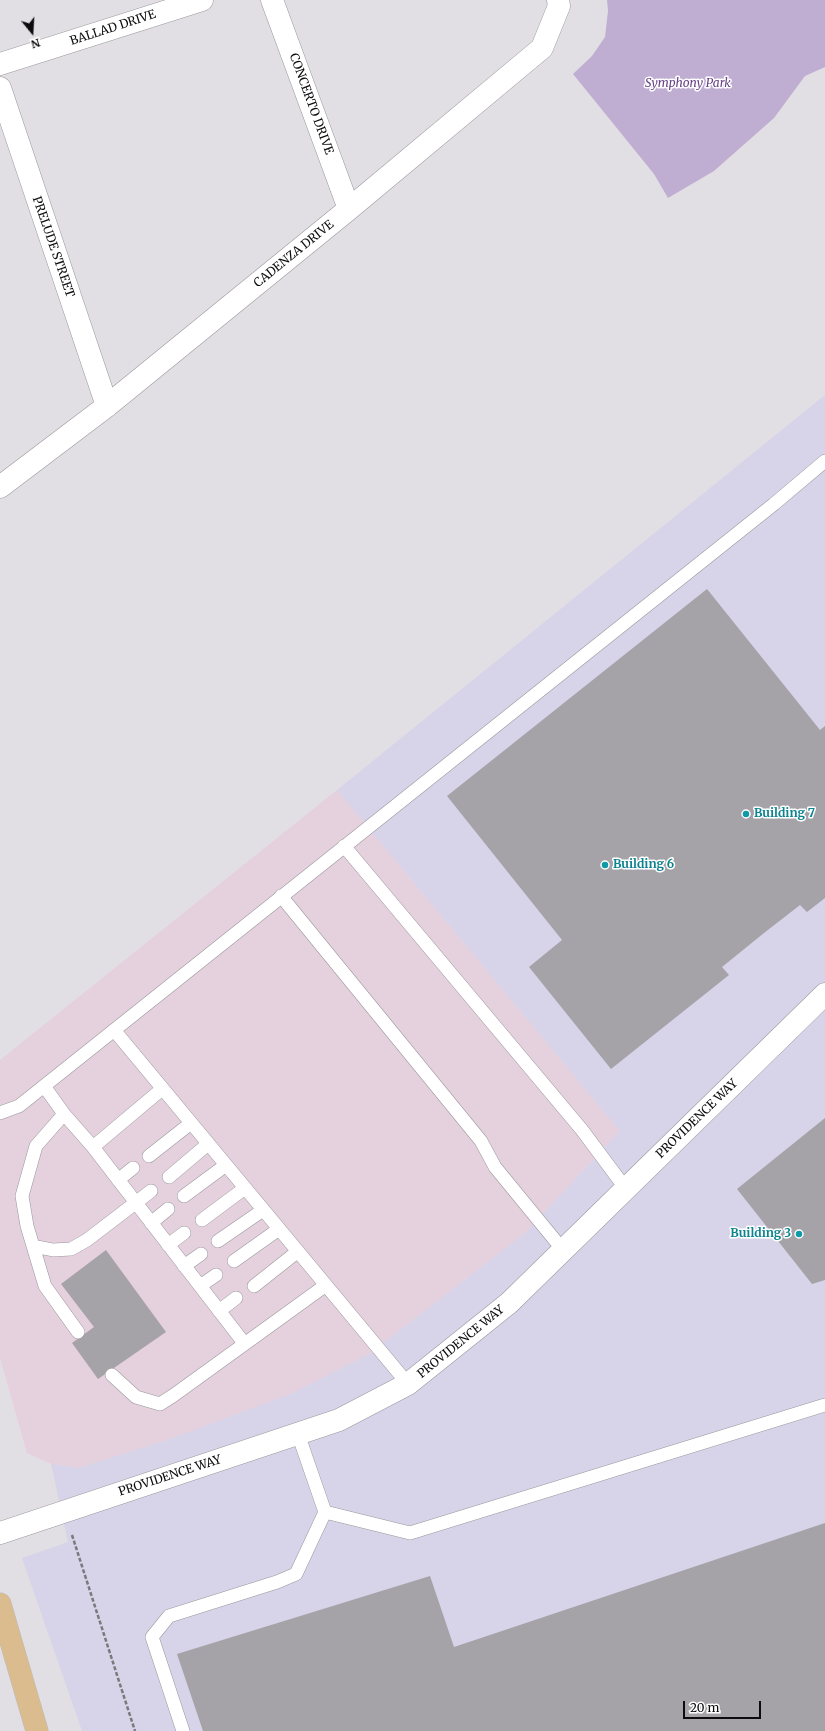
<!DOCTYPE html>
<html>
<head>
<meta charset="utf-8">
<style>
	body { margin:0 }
	#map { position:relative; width:825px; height:1731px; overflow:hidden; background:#e1dfe4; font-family:Merriweather,serif }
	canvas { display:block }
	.north { position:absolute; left:12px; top:12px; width:40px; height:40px; -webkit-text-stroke:3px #fff; paint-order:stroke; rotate:162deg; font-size:11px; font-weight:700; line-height:16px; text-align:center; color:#0c0b0d }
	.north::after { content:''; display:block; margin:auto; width:14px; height:18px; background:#0c0b0d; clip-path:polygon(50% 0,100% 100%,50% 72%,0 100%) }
	.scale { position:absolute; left:683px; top:1701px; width:78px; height:18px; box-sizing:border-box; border:2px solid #0c0b0d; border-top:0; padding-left:5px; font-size:12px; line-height:14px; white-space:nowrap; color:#0c0b0d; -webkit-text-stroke:3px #fff; paint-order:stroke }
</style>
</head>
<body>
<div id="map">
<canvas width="825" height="1731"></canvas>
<div class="north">N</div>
<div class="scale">20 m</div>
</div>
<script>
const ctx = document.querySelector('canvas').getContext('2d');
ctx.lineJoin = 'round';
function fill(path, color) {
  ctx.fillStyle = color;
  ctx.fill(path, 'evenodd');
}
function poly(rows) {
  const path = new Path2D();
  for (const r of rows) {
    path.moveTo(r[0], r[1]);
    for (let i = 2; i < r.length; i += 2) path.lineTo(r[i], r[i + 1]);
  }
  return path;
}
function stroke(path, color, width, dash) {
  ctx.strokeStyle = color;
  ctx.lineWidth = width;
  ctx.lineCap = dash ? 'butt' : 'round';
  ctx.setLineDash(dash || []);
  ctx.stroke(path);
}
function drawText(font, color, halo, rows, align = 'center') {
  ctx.font = font + ' Merriweather,serif';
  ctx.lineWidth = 3;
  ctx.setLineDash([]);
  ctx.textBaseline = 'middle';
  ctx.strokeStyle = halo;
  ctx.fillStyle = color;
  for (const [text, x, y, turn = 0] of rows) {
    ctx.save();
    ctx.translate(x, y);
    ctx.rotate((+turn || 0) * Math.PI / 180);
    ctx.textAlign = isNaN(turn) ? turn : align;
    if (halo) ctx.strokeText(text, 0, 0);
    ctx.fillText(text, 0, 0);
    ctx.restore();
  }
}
const commercial = poly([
	[337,790,620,1131,524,1234,369,1354,293,1393,170,1439,79,1468,51,1464,27,1453,0,1358,0,1060]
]);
const industrial = poly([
	[825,395,825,1731,82,1731,22,1558,68,1542,51,1464,79,1468,170,1439,293,1393,369,1354,524,1234,620,1131,337,790]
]);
const green = poly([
	[607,0,825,0,825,67,805,76,774,118,714,171,668,198,654,174,573,74,592,56,605,37,608,11]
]);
const building = poly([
	[707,589,820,730,825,726,825,898,807,912,800,905,764,933,722,967,729,975,611,1069,529,967,562,940,447,796],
	[825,1118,825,1280,812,1284,737,1189],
	[106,1250,166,1332,98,1379,72,1343,94,1327,61,1284],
	[825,1523,825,1731,203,1731,177,1654,430,1576,454,1647]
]);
const path = poly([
	[72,1535,135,1731]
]);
const service = poly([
	[344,846,582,1130,626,1189],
	[281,896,481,1141,495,1167,563,1250],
	[114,1030,408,1384],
	[44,1086,64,1114,93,1147,244,1343],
	[0,1113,19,1106,774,504,825,461],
	[64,1114,36,1146,22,1196,27,1226,45,1286,78,1332],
	[93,1147,162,1089],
	[149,1156,191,1123],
	[169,1177,208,1144],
	[118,1180,133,1168],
	[184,1196,226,1165],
	[202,1220,245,1188],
	[151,1223,168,1209],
	[218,1241,263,1210],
	[168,1245,184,1233],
	[33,1246,53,1250,71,1249,87,1240,151,1191],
	[234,1261,279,1229],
	[184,1266,201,1254],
	[200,1286,216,1275],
	[254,1286,297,1252],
	[219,1311,236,1298],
	[112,1375,136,1397,160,1404,174,1395,326,1285],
	[325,1512,410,1533,825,1405],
	[183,1731,152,1637,169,1616,277,1582,296,1574,325,1512,298,1434]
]);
const minor = poly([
	[272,0,349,209],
	[0,64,202,0],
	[0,88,107,406],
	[0,487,107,406,349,209,542,48,559,6,558,0],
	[0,1533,339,1420,408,1384,509,1303,825,994]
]);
const primary = poly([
	[0,1604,37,1731]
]);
const markers = [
	[746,814,4,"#0f9aa8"],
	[605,865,4,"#0f9aa8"],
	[799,1234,4,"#0f9aa8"]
];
const streetNames = [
	["BALLAD DRIVE",113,28,-18],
	["CONCERTO DRIVE",311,104,70],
	["PRELUDE STREET",53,247,71],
	["CADENZA DRIVE",294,254,-39],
	["PROVIDENCE WAY",697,1119,-44],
	["PROVIDENCE WAY",461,1342,-39],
	["PROVIDENCE WAY",170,1476,-18]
];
const parkNames = [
	["Symphony Park",688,84]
];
const cultureNames = [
	["Building 7",754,814],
	["Building 6",613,865],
	["Building 3",791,1234,"right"]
];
fill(commercial, '#e5d0de');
fill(industrial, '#d7d3e9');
fill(green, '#bfaed1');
fill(building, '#a5a3a7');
stroke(service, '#9a989c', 14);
stroke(minor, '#9a989c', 23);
stroke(primary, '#bbb', 23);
stroke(path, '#7a797c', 2.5, [4, 2]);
stroke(service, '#fff', 13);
stroke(minor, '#fff', 22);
stroke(primary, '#dabc8f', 22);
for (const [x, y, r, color] of markers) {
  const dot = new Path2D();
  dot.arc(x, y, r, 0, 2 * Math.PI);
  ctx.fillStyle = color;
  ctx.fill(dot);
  stroke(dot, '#fff', 1.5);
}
drawText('12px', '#0c0b0d', '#fff', streetNames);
drawText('italic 12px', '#664287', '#fff', parkNames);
drawText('bold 12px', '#0d838f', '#fff', cultureNames, 'left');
</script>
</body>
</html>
